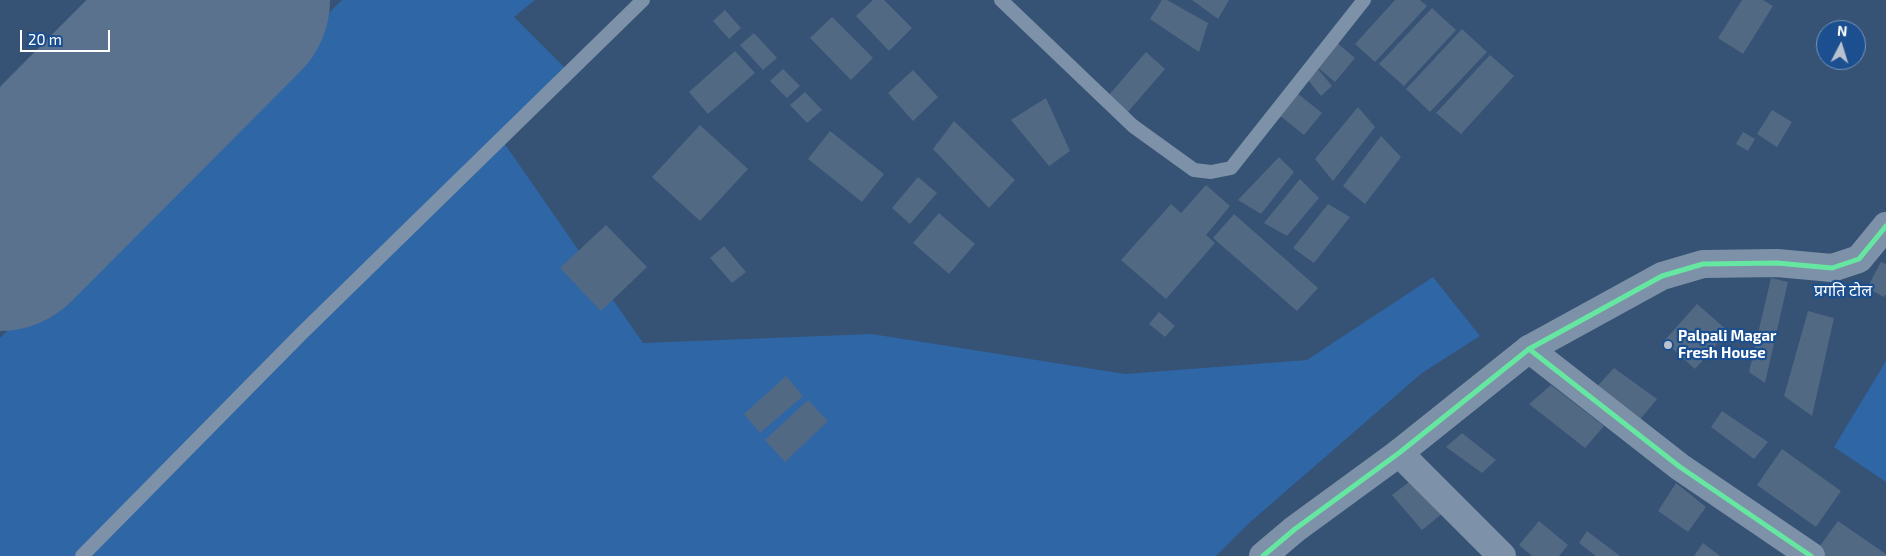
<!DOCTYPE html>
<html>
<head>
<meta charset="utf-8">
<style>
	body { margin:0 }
	#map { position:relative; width:1886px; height:556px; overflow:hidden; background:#365274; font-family:"Exo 2",sans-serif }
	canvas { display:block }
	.north { position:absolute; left:1816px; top:20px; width:50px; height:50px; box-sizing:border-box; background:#1b4f8f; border:1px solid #7695bc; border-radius:50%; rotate:5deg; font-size:14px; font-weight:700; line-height:20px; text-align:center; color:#fff }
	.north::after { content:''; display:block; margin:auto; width:18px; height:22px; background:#b9c2ce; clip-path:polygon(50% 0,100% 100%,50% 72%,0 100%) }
	.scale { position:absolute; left:20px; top:30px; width:90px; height:22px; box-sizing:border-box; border:2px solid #fff; border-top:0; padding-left:6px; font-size:15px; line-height:18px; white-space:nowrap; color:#fff; -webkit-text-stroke:4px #1b4f8f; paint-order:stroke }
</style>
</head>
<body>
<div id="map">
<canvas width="1886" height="556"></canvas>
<div class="north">N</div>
<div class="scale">20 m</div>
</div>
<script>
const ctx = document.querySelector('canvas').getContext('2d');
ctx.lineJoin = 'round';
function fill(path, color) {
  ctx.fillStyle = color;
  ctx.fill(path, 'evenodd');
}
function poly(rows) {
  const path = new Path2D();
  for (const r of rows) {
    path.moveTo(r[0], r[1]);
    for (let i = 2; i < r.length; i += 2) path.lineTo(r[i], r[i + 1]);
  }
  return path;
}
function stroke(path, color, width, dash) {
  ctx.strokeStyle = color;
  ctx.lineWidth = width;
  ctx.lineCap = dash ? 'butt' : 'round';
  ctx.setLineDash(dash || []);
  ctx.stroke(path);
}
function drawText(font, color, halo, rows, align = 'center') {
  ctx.font = font + ' "Exo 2","Noto Sans Devanagari",sans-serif';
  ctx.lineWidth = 4.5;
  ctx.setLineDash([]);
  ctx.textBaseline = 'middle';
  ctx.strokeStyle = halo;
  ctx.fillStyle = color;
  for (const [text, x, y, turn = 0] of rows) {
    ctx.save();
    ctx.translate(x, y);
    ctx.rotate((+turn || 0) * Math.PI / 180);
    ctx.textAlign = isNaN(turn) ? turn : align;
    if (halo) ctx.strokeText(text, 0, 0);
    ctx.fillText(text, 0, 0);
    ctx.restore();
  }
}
const green = poly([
	[342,0,535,0,514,17,570,73,502,140,643,343,872,334,1125,374,1307,360,1433,277,1480,336,1422,373,1248,524,1216,556,0,556,0,338],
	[1886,361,1886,482,1834,447]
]);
const runway = poly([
	[0,230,229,0]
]);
const building = poly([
	[873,0,884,0,912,28,889,51,856,16],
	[1162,0,1167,0,1208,23,1199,52,1150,19],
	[1192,0,1229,0,1218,19],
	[1395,0,1420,0,1427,6,1375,62,1355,44],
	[1742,0,1763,0,1773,6,1743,54,1718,38],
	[1432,8,1456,30,1404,86,1379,64],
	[725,10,741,28,729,39,713,21],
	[832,17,873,58,851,80,810,38],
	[1462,29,1487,52,1430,112,1406,89],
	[754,33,777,58,763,70,740,45],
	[1336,42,1355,58,1335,82,1316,66],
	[735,51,755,73,708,114,689,92],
	[1146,52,1165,69,1127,113,1108,96],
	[1490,55,1514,76,1461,134,1436,113],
	[783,69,800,86,787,98,770,81],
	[1318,69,1332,86,1321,96,1307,79],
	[913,70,938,97,913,121,888,93],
	[805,92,822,110,807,123,790,105],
	[1297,93,1322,113,1304,135,1279,115],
	[1046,98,1070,151,1049,166,1011,120],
	[1358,107,1375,127,1333,181,1315,159],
	[1772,110,1792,122,1777,147,1757,134],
	[954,121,1015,180,989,208,933,149],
	[700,125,748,169,700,221,652,177],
	[830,131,884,174,862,202,808,159],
	[1743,132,1755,139,1748,151,1736,144],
	[1381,136,1401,157,1365,204,1343,186],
	[1279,157,1294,172,1261,214,1238,200],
	[918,177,937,193,910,224,892,208],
	[1300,179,1319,198,1287,236,1264,223],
	[1206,185,1230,206,1206,235,1215,243,1166,299,1121,260,1171,204,1181,213],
	[1328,204,1350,217,1314,263,1293,248],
	[939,213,975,244,949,274,913,243],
	[1234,214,1318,288,1297,311,1213,238],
	[606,225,647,267,601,311,560,268],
	[724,246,746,272,732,283,710,258],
	[1881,262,1886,264,1886,294,1884,297,1867,288],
	[1771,278,1788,282,1765,383,1749,372],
	[1697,304,1728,331,1695,369,1664,341],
	[1808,311,1834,318,1812,416,1784,396],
	[1159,312,1175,326,1165,337,1149,324],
	[1614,368,1657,399,1632,429,1589,395],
	[786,376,803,396,760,433,744,414],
	[1551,385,1604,426,1585,448,1529,404],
	[808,400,828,421,785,462,765,440],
	[1722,411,1768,442,1754,459,1711,427],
	[1462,433,1496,460,1482,473,1446,447],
	[1782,449,1841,491,1816,527,1757,485],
	[1413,479,1443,513,1422,530,1392,495],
	[1676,483,1706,507,1688,532,1658,511],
	[1539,521,1568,545,1559,556,1532,556,1519,545],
	[1838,521,1886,554,1886,556,1825,556,1817,550],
	[1587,531,1620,556,1596,556,1579,543],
	[1703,543,1720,556,1694,556]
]);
const service = poly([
	[1001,0,1133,126,1194,170,1211,172,1231,168,1364,0],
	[82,556,301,334,643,0]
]);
const minor = poly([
	[1529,349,1680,467,1811,556],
	[1399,453,1502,556]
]);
const tertiary = poly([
	[1263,556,1295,529,1399,453,1529,349,1662,276,1703,264,1777,263,1832,268,1859,259,1886,226]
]);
const cycleway = poly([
	[1529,349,1680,467,1811,556],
	[1263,556,1295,529,1399,453,1529,349,1662,276,1703,264,1777,263,1832,268,1859,259,1886,226]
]);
const markers = [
	[1668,345,5,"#b9c2ce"]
];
const poiNames = [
	["Palpali Magar",1678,336],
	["Fresh House",1678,353]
];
const neighbourhoodNames = [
	["प्रगति टोल",1843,291]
];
fill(green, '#2f66a5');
stroke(runway, '#5a728e', 202);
fill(building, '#526984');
stroke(service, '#7d92a8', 14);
stroke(minor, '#7d92a8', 28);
stroke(tertiary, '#7d92a8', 28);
stroke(cycleway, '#66e7a1', 5);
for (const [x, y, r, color] of markers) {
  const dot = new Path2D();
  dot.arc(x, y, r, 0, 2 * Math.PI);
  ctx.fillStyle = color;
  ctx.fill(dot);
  stroke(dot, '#1b4f8f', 2);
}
drawText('bold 15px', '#fff', '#1b4f8f', poiNames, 'left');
drawText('16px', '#fff', '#1b4f8f', neighbourhoodNames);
</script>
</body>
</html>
